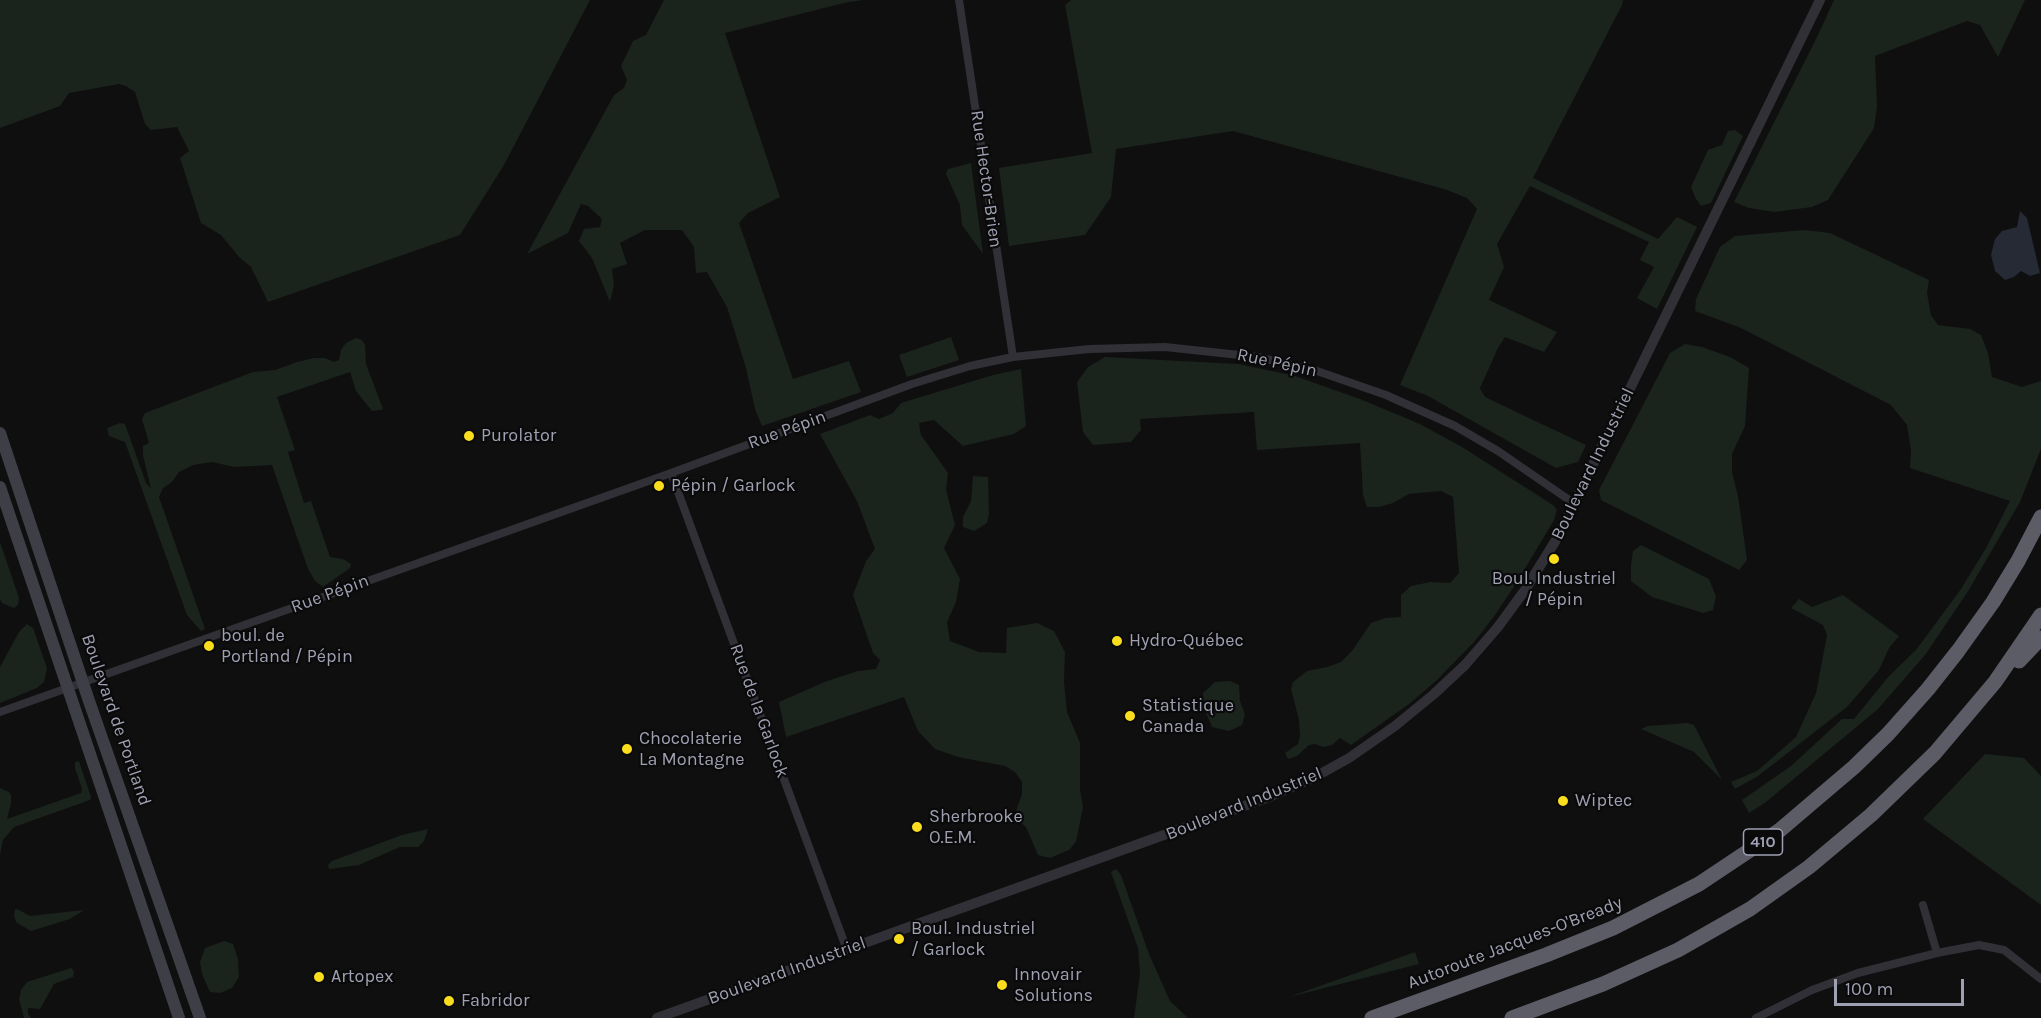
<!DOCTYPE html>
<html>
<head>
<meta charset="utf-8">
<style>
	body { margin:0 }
	#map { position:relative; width:2041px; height:1018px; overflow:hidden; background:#0f0f10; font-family:Karla,sans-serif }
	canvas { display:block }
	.scale { position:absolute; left:1834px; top:979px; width:130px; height:27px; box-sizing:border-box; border:3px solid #9fa1b2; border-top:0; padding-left:8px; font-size:18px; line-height:21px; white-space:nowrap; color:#9fa1b2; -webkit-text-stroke:4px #0a0a0b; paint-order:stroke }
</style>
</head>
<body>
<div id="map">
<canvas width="2041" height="1018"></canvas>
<div class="scale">100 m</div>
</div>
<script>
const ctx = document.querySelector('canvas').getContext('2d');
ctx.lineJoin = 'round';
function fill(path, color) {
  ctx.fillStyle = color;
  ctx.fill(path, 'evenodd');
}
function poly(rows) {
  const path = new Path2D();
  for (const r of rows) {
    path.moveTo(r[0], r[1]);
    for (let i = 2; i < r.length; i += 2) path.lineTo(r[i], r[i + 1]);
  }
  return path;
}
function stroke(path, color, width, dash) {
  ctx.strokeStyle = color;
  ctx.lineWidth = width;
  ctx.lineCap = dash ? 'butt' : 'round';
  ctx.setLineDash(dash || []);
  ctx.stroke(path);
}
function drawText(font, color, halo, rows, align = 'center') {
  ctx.font = font + ' Karla,sans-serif';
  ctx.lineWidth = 4.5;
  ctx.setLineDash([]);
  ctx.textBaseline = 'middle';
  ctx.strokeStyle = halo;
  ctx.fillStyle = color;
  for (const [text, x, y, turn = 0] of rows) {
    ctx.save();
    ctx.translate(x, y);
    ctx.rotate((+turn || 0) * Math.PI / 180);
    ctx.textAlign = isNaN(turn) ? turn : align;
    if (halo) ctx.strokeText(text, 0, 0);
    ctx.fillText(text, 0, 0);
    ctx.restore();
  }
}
const green = poly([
	[0,0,590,0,504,165,460,235,268,302,251,267,239,257,221,235,201,223,180,158,189,151,177,127,151,130,145,124,135,92,126,86,119,84,69,93,60,106,0,128],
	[664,0,863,0,844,3,725,33,780,197,748,213,739,223,793,379,849,361,861,392,762,426,755,409,746,368,727,307,707,272,696,273,694,247,682,230,645,230,620,243,627,264,612,269,614,285,610,302,592,258,579,241,584,229,600,227,602,219,588,206,581,204,568,233,527,254,614,95,624,88,627,80,621,66,633,41,646,35],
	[1071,0,1623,0,1622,5,1533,178,1658,239,1677,217,1697,227,1657,309,1637,298,1654,267,1640,260,1649,242,1530,186,1497,244,1504,267,1489,300,1557,332,1544,352,1505,337,1498,348,1480,388,1485,397,1586,445,1578,462,1556,468,1428,396,1400,385,1477,209,1467,198,1444,189,1233,131,1116,149,1111,197,1085,235,1009,246,999,168,1092,153,1065,5],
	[1834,0,2025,0,1998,57,1980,25,1967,21,1875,56,1877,107,1874,128,1828,200,1812,207,1775,212,1749,208,1734,202,1818,35],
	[1735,130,1743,136,1711,203,1701,206,1696,199,1691,187,1708,150,1722,145,1728,131],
	[971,163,983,254,962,225,960,205,946,174,948,169],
	[1804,230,1830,233,1929,280,1927,293,1931,315,1938,325,1970,329,1981,335,1988,353,1992,377,2022,387,2041,381,2041,449,2020,502,1967,593,1925,655,1878,709,1766,802,1749,813,1742,800,1791,766,1842,719,1854,719,1889,676,1916,650,1961,589,1986,548,2010,501,1910,468,1911,450,1907,425,1891,405,1741,328,1695,311,1696,299,1720,247,1735,236],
	[951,337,959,360,907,377,899,355],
	[356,338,362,340,365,345,366,364,383,409,381,410,372,411,356,391,350,372,277,397,295,450,288,452,304,503,311,501,330,557,343,559,351,564,350,568,323,587,315,581,308,569,272,465,234,467,212,462,193,465,179,472,172,482,163,488,159,497,205,629,201,631,187,615,125,442,109,436,107,428,120,423,125,424,146,483,151,489,143,455,143,446,149,443,142,419,145,413,253,372,275,370,297,362,314,358,325,358,334,362,339,360,341,350,346,343],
	[1685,344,1702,347,1730,357,1749,368,1745,426,1732,454,1732,472,1738,496,1747,560,1739,570,1601,500,1599,490,1670,353],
	[1105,357,1238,364,1295,376,1360,399,1420,424,1462,447,1553,505,1557,510,1554,520,1517,582,1495,615,1475,641,1437,680,1409,704,1351,745,1340,738,1332,745,1323,747,1315,744,1309,745,1297,756,1288,759,1285,753,1298,744,1300,736,1299,720,1291,689,1293,682,1307,671,1327,667,1341,662,1352,651,1371,623,1385,618,1401,617,1401,595,1411,586,1430,582,1450,583,1459,573,1453,497,1441,491,1409,494,1393,503,1379,507,1367,507,1363,495,1360,443,1257,450,1254,412,1140,419,1141,430,1131,442,1093,445,1083,432,1077,382,1088,367],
	[1021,369,1026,426,1014,434,963,446,934,420,919,423,921,435,948,473,946,490,955,525,944,548,960,579,956,602,947,622,950,641,979,652,1006,653,1007,628,1037,623,1054,631,1065,652,1064,682,1067,712,1080,743,1080,789,1083,807,1076,842,1069,850,1050,858,1038,855,1026,827,1014,817,1022,794,1022,782,1015,772,1005,766,958,757,935,749,918,731,904,697,786,737,779,702,827,681,858,671,876,669,880,660,873,653,853,595,866,561,875,549,857,501,820,434,870,415,879,419,893,413,901,403,993,375],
	[973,476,988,477,989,514,987,523,974,531,963,527,963,517,971,501],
	[0,542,19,598,18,605,14,608,2,603,0,599],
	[1641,545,1709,579,1716,596,1713,610,1703,613,1652,597,1631,581,1631,565,1633,551],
	[1843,595,1899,636,1889,648,1879,670,1847,707,1758,776,1735,789,1731,782,1757,771,1796,737,1816,693,1827,635,1823,625,1791,608,1799,599,1812,607],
	[27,624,33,628,47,668,44,682,37,688,0,703,0,667,19,632],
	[1230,681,1239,685,1240,701,1245,714,1242,725,1229,731,1212,727,1204,708,1203,693,1215,682],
	[1687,723,1694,725,1722,780,1694,752,1641,729,1648,726],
	[1985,754,2024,758,2041,776,2041,905,1923,819],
	[79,761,91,797,90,800,14,827,3,840,0,855,0,788,9,792,11,795,11,803,7,819,81,793,82,789,75,768,75,762],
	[428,829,424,841,418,847,400,847,359,865,329,869,328,865,332,861,402,835],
	[1116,869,1121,875,1149,954,1170,1001,1188,1018,1134,1018,1140,974,1138,948,1111,872],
	[15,909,19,910,30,916,84,910,70,919,31,931,16,922,14,915],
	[224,941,233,944,238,959,239,977,232,988,220,993,210,992,202,974,200,962,205,948],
	[1415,952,1419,964,1289,997],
	[71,968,74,971,73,977,54,984,40,1009,28,1008,28,1014,31,1018,24,1018,19,999,21,990,27,982]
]);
const water = poly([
	[2020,211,2027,218,2040,273,2030,276,2021,271,2014,277,2005,280,1995,271,1991,255,1995,239,2002,231,2017,227]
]);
const minor = poly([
	[959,0,1013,357],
	[671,473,847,950],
	[0,712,671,473,912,384,970,366,1013,357,1089,349,1165,347,1258,357,1317,371,1386,395,1455,426,1498,451,1575,504],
	[1923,905,1937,953],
	[1756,1018,1812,990,1858,973,1937,953,1979,945,2004,950,2041,979]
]);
const tertiary = poly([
	[657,1018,1269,797,1313,778,1349,758,1395,726,1434,694,1465,665,1498,627,1525,590,1556,540,1820,0]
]);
const secondary = poly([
	[0,433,89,701,200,1018],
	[0,487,179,1018]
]);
const motorway = poly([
	[2019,661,2041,638],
	[1372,1018,1546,955,1613,928,1699,884,1780,830,1854,767,1888,734,1928,689,1958,651,1993,602,2018,561,2041,517],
	[1512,1018,1603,984,1678,950,1750,909,1809,867,1871,815,1935,753,1995,682,2041,615]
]);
const markers = [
	[469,436,6,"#fade1d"],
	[659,486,6,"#fade1d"],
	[1554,559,6,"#fade1d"],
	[1117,641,6,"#fade1d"],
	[209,646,6,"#fade1d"],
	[1130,716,6,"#fade1d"],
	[627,749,6,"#fade1d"],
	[1563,801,6,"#fade1d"],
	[917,827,6,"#fade1d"],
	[899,939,6,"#fade1d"],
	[319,977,6,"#fade1d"],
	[1002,985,6,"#fade1d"],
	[449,1001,6,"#fade1d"]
];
const shields = [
	[1763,842,39]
];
const shieldNames = [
	["410",1763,842]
];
const streetNames = [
	["Rue Hector-Brien",986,179,82],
	["Rue Pépin",1277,363,12],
	["Rue Pépin",787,430,-20],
	["Boulevard Industriel",1593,464,-64],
	["Rue Pépin",330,594,-20],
	["Rue de la Garlock",759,711,70],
	["Boulevard de Portland",116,720,71],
	["Boulevard Industriel",1244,804,-22],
	["Autoroute Jacques-O'Bready",1515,943,-21],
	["Boulevard Industriel",787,971,-20]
];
const poiNames = [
	["Purolator",481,436],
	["Pépin / Garlock",671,486],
	["Boul. Industriel",1554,579,"center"],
	["/ Pépin",1554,600,"center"],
	["boul. de",221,636],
	["Portland / Pépin",221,657],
	["Hydro-Québec",1129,641],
	["Statistique",1142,706],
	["Canada",1142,727],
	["Chocolaterie",639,739],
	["La Montagne",639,760],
	["Wiptec",1575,801],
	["Sherbrooke",929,817],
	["O.E.M.",929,838],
	["Boul. Industriel",911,929],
	["/ Garlock",911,950],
	["Innovair",1014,975],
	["Solutions",1014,996],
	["Artopex",331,977],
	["Fabridor",461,1001]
];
fill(green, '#1b231d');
fill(water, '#252a34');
stroke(minor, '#303036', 8);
stroke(tertiary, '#303036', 10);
stroke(secondary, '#3e3e46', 12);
stroke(motorway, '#5c5c67', 15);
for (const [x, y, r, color] of markers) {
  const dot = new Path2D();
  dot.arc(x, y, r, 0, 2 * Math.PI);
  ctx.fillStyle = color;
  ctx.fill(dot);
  stroke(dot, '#0a0a0b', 2);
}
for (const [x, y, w] of shields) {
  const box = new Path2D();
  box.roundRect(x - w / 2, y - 13, w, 26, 4.5);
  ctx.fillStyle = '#0a0a0b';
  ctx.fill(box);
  stroke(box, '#9fa1b2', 1.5);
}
drawText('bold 16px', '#9fa1b2', null, shieldNames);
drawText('18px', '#9fa1b2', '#0a0a0b', streetNames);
drawText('18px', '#9fa1b2', '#0a0a0b', poiNames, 'left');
</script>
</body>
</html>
